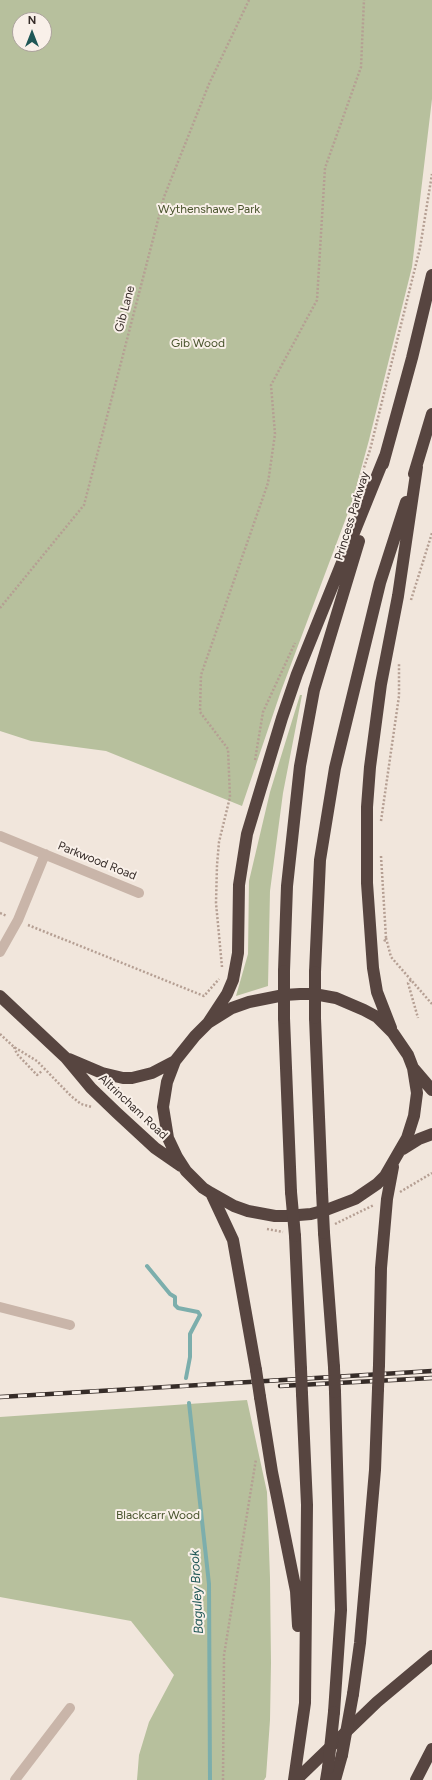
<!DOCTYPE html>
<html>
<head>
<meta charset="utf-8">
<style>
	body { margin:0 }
	#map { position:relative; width:432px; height:1780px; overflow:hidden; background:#f1e6dc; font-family:Figtree,sans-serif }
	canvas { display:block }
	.north { position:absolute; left:12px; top:12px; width:40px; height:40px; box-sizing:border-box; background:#f9f0e9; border:1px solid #aba29c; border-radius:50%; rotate:0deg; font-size:11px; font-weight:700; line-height:16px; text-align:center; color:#362c28 }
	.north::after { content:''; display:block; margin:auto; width:14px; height:18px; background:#1f5756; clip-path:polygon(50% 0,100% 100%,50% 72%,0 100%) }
</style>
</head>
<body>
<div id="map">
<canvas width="432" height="1780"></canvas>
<div class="north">N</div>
</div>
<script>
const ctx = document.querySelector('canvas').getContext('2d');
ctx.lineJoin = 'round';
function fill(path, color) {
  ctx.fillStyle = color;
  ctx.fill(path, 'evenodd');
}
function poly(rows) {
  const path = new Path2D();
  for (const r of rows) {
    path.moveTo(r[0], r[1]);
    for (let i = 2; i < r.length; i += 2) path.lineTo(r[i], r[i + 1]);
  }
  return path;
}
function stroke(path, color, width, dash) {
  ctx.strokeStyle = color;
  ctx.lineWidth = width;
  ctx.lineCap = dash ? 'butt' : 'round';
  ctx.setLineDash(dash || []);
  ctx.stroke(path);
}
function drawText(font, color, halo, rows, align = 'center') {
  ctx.font = font + ' Figtree,sans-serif';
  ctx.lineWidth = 4;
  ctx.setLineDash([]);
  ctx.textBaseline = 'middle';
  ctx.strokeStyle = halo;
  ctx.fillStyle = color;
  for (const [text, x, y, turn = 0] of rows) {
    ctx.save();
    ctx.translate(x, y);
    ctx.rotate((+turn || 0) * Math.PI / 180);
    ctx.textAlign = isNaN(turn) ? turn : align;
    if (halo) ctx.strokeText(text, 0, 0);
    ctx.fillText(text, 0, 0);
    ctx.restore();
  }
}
const green = poly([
	[0,0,432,0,432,99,412,267,369,440,352,502,281,691,242,806,106,751,31,741,0,731],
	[20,20,44,20,44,44,20,44],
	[300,695,302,695,283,793,270,891,268,986,236,996,248,954,249,881,270,792],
	[247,1400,267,1492,270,1578,271,1663,270,1720,266,1777,264,1780,137,1780,139,1755,149,1722,174,1675,131,1621,0,1597,0,1417]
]);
const stream = poly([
	[147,1266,170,1294,175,1297,175,1305,178,1308,198,1312,200,1315,190,1334,190,1357,186,1378],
	[189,1403,209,1584,210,1780]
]);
const path = poly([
	[355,494,370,450,420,248,432,174],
	[411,600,432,533],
	[0,608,84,505,164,197,209,84,249,0],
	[255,760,263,712,295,643],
	[381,821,399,696,399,663],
	[381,856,386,938,384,942],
	[0,913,7,916],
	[28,925,204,996,219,979],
	[386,938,391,957,432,1004],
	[222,967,216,903,217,865,219,842,230,797,228,749,200,712,201,675,268,483,275,434,271,385,317,300,325,168,361,67,364,0],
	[411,980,408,983,418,1018],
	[0,1034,14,1047,37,1061,71,1096,81,1104,92,1107],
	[14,1047,17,1054,37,1075,42,1071],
	[400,1192,432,1173],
	[335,1224,374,1205],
	[267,1229,283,1232],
	[223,1780,224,1655,256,1459]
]);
const street = poly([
	[0,836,139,893],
	[0,952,18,920,45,854],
	[0,1307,70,1325],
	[15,1780,70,1708]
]);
const highway = poly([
	[383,464,412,358,432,275],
	[414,474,432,414],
	[284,971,287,886,300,766,314,690,359,541],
	[315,972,320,860,335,768,380,583,406,502],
	[0,996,66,1058,91,1088,117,1113,155,1148,181,1166],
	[284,1018,291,1192],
	[315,1018,322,1191],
	[208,1023,232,1008,249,1002,284,995,300,994,314,994,336,998,364,1010,377,1017,393,1033,408,1055,413,1068,417,1093,414,1116,407,1138,385,1176,377,1184,355,1199,326,1210,311,1214,286,1216,275,1216,248,1211,234,1206,211,1193,203,1188,186,1171,177,1157,168,1138,163,1107,167,1082,175,1061,195,1036,208,1023,227,994,233,980,238,953,239,885,247,834,282,718,297,674,385,456],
	[391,1028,377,992,373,968,367,883,367,807,370,767,381,684,398,596,417,467],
	[69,1059,102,1073,123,1078,132,1078,152,1073,175,1061],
	[414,1069,432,1090],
	[403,1149,419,1139,432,1134],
	[211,1193,233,1240,256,1370],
	[324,1233,334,1367],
	[295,1236,301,1369],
	[379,1365,381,1268,387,1199,393,1167],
	[260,1397,272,1472,296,1591,298,1626],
	[353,1694,360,1643,375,1470,378,1389],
	[334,1712,341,1610,335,1392],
	[294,1780,305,1703,307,1505,302,1394],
	[296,1780,377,1702,432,1656],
	[326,1780,328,1768],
	[335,1780,342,1755],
	[416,1780,432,1749]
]);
const rail = poly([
	[280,1386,432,1378],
	[0,1397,432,1371]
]);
const highwayBridge = poly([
	[284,971,284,1018],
	[315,1018,315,972],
	[322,1191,324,1233],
	[291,1192,295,1236],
	[334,1367,335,1392],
	[301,1369,302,1394],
	[256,1370,260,1397],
	[378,1389,379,1365],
	[342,1755,353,1694],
	[328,1768,334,1712]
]);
const parkNames = [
	["Wythenshawe Park",209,209],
	["Gib Wood",198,343],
	["Blackcarr Wood",158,1515]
];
const streetNames = [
	["Gib Lane",125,309,-75],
	["Princess Parkway",352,516,-73],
	["Parkwood Road",97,861,22],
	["Altrincham Road",133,1107,43]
];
const waterNames = [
	["Baguley Brook",197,1592,-93]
];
fill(green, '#b7c09d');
stroke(stream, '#7caeac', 4);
stroke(path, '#b59f93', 2.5, [2, 2]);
stroke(street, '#c9b5a9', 10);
stroke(highway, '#574540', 12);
stroke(rail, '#362c28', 4.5);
stroke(rail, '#f9f0e9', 3, [9]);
stroke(highwayBridge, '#574540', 12);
drawText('12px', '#49542d', '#f9f0e9', parkNames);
drawText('12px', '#362c28', '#f9f0e9', streetNames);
drawText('italic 13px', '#1f5756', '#f9f0e9', waterNames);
</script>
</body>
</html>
